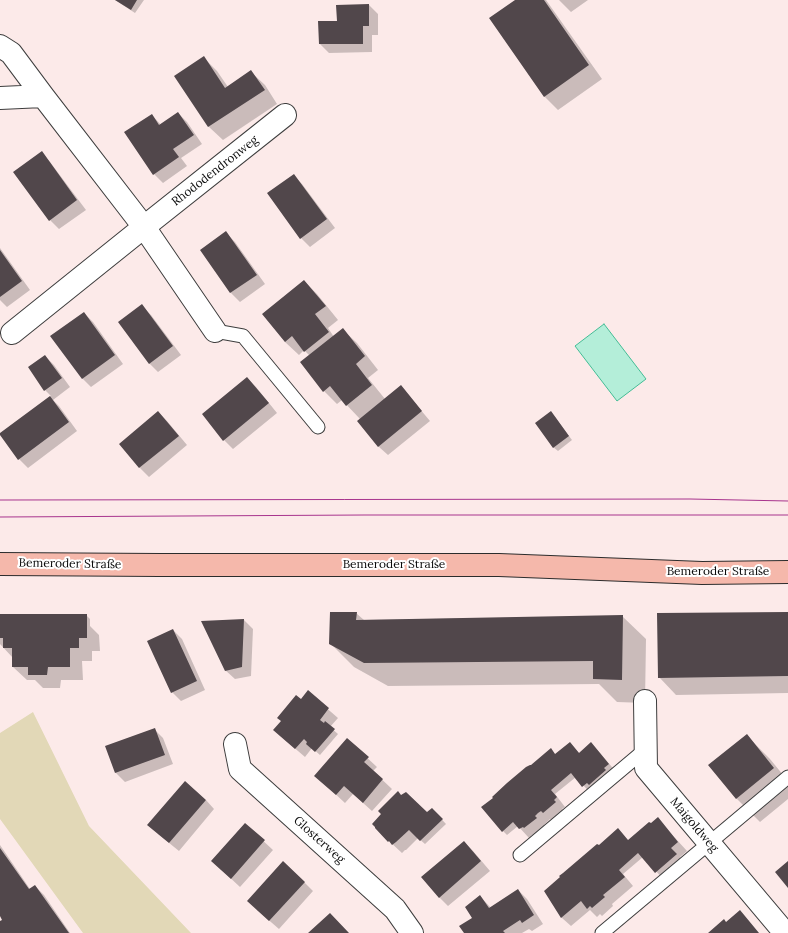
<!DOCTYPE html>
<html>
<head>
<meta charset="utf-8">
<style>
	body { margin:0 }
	canvas { display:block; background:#fceae9 }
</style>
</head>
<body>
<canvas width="788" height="933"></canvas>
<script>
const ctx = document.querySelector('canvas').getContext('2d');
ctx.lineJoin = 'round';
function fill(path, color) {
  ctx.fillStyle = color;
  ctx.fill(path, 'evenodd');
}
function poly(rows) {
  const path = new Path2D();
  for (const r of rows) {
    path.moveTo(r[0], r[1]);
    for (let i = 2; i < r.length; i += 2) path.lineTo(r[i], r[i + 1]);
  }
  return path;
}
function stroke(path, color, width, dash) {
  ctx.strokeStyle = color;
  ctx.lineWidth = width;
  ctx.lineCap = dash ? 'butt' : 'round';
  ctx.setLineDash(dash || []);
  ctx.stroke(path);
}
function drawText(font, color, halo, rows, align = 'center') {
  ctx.font = font + ' Lora,serif';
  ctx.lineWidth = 4;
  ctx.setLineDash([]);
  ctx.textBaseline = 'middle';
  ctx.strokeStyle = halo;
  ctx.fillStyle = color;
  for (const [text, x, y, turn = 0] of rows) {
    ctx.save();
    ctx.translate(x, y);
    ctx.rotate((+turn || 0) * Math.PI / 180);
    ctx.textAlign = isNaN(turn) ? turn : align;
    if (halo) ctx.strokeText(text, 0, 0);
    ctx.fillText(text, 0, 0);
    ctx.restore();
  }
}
const green = poly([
	[33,712,89,826,191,933,83,933,0,819,0,733]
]);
const water = poly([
	[604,324,646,379,617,401,575,346,604,324]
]);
const shadow = poly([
	[115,0,144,0,135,13],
	[517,0,546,0,602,79,558,110,544,96],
	[559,0,588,0,571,12],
	[369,5,378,14,378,35,372,35,372,52,329,53,320,44,338,22],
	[204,58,217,71,228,87,251,72,265,85,277,104,223,140,209,127,176,76],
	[178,113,187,122,202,144,181,158,187,166,163,183,154,174,152,115,161,125],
	[41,153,50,162,86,210,59,229,50,220,15,172],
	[293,175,302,184,335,228,310,247,301,238],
	[226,233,235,242,265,284,240,302,231,293,201,250],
	[0,248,30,290,7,307,0,300],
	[304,281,317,294,338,320,328,328,334,337,343,330,357,343,378,370,368,378,385,399,409,396,430,421,388,455,379,447,358,421,360,419,342,400,337,404,324,391,301,363,310,356,304,350,299,355,285,342,263,314],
	[142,306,151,315,181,355,158,372,149,363],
	[84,313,93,322,123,364,91,387,82,378],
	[45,356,54,365,70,387,53,400,59,406,77,431,28,468,19,459,0,434,51,396,45,390],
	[247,378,256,387,277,413,233,449,224,440],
	[158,412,167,421,187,445,149,477,140,468,120,444],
	[555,417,572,440,558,451,553,447],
	[356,613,364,620,622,616,646,639,645,703,617,702,599,684,388,686,354,667,330,643],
	[788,613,788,693,676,695,659,677],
	[0,615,86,615,90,619,90,626,99,635,100,651,92,651,92,661,82,661,83,680,61,680,60,688,43,688,35,680,27,680,13,667,13,658,0,644],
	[244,620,253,629,251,676,235,679,225,670],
	[173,630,182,639,205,690,181,701,172,692],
	[308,692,338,718,330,727,338,734,320,755,312,748,305,757,284,739],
	[154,729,163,738,173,764,125,782,116,773,107,746],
	[747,736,770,759,788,781,788,799,760,822,737,799,710,766],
	[348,740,377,767,373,771,392,789,372,811,353,794,345,803,316,776],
	[570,743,579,753,591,744,600,753,617,773,592,795,576,777,555,794,565,807,562,809,564,812,552,821,550,819,544,825,545,827,534,837,532,835,529,838,518,826,507,835,503,831,531,767,551,750,556,755],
	[206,800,214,809,179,851,158,834],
	[432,809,446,824,425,844,418,838,406,850,405,850,402,853,389,841,374,824,427,814],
	[245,824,273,850,240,887,212,861],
	[666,828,687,851,680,857,685,864,665,881,643,857,623,874,633,886,612,904,613,906,602,916,600,914,597,917,590,910,571,926,562,918,545,891,628,841],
	[464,842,473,851,490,871,448,906,439,897],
	[0,845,30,889,35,886,44,895,70,933,0,933,0,922,4,920,0,915],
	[304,882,313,891,279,929,257,910],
	[518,890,527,899,543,924,532,931,529,929,522,933,465,933,473,919,480,896,491,908]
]);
const building = poly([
	[115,0,137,0,131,10],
	[515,0,544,0,589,65,544,97,489,18],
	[369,4,369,26,363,26,363,44,319,44,318,21,337,21,336,5],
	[204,56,225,88,251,70,265,90,208,127,174,76],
	[178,112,194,135,173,149,179,157,153,175,124,132,152,114,159,125],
	[42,151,77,200,49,221,13,172],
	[294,174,327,219,300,239,267,193],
	[226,231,257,275,230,293,200,250],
	[0,250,22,281,0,297],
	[304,280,326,306,315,314,329,332,304,352,292,336,285,342,262,314],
	[142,304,173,346,149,364,118,322],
	[84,312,115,355,82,379,50,336],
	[343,328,365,356,356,364,372,385,346,406,330,386,323,392,300,362],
	[45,355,62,378,44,391,28,367],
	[247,377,269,403,223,441,202,414],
	[401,385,422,411,378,447,357,421],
	[50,396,69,422,18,460,0,435,0,433],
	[158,411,179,436,139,468,119,444],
	[551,411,569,436,553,448,535,423],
	[330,612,357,612,356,620,623,615,622,680,593,679,593,661,364,663,329,644],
	[788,612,788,676,658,678,657,613],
	[0,614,87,614,87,638,79,638,79,648,70,648,70,667,48,667,47,675,28,675,28,667,12,667,12,648,3,648,3,638,0,638],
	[244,619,242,667,225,671,201,621],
	[173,629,197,681,171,693,147,641],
	[308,690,329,708,320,720,324,723,325,721,335,729,315,752,306,744,307,742,304,739,295,749,273,730,281,721,277,718,296,695,301,699],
	[155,728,165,755,115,773,105,746],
	[747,734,774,768,736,799,708,765],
	[347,738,369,757,364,762,383,779,363,803,344,786,336,795,314,776],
	[570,742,579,753,591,742,609,764,604,768,606,770,589,785,587,783,582,787,571,773,551,790,557,797,554,800,556,802,543,813,541,811,538,813,535,816,537,818,524,828,523,827,519,829,513,822,502,832,481,807,493,798,492,797,507,783,526,767,530,765,531,765,551,748,555,754],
	[185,781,206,800,169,843,147,825],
	[398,791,401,795,406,792,427,812,432,808,443,819,420,841,409,830,396,842,392,845,389,841,388,842,375,828,375,827,372,824,381,814,378,811],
	[658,817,678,842,671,848,677,854,655,873,638,853,619,870,625,877,603,895,605,897,592,908,590,906,587,909,581,901,561,918,544,891,560,877,559,876,563,873,597,844,599,845,618,828,628,840,649,822,651,823],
	[245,823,265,840,231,879,211,861],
	[464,841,481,861,439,898,421,877],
	[0,848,29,889,35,885,69,933,0,933,0,921,2,920,0,916],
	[283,861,305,882,269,921,247,901],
	[788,861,788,888,775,872],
	[518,889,534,915,522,923,520,920,503,931,505,933,464,933,459,926,472,918,465,907,480,895,489,908],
	[740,910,759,933,708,933,724,919,726,922],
	[330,913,349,933,308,933]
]);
const lane = poly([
	[215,331,243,336,318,427],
	[520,855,646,749],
	[602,933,788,777]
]);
const street = poly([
	[0,46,11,53,43,96,144,227,215,331],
	[0,98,43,96],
	[12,333,144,227,285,115],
	[645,701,646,768,785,933],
	[235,744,240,769,395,909,412,933]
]);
const secondary = poly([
	[0,564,160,565,499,565,702,573,788,572]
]);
const tram = poly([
	[0,500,690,499,788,501],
	[0,517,364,515,788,515]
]);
const streetNames = [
	["Rhododendronweg",215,171,-38],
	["Bemeroder Straße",70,564,1],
	["Bemeroder Straße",394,565],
	["Bemeroder Straße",718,572],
	["Maigoldweg",694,825,50],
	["Glosterweg",319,840,42]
];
fill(green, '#e2d8b7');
fill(water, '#b4eed9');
stroke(water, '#44bc95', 1);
fill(shadow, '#0003');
fill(building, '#51474b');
stroke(lane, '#3d3d3d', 15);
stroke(street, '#3d3d3d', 24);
stroke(secondary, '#2c2c2c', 24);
stroke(lane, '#fff', 13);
stroke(street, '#fff', 22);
stroke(secondary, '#f5b8ab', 22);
stroke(tram, '#a8348d', 1);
drawText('12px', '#0a0a0a', '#fff', streetNames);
</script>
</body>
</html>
